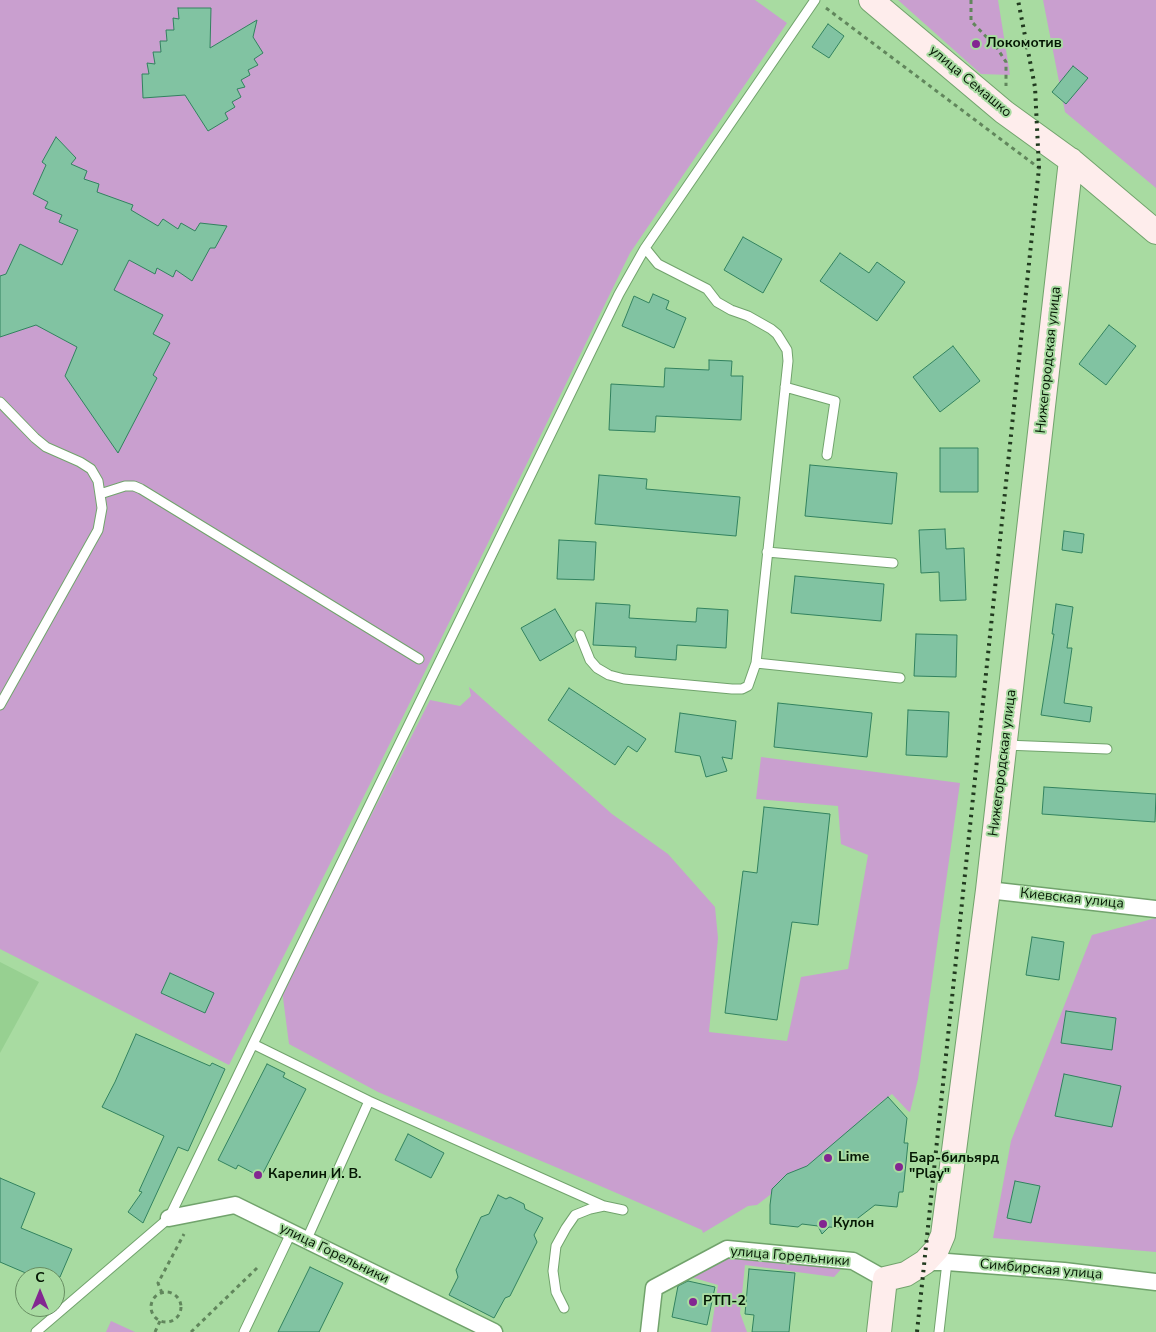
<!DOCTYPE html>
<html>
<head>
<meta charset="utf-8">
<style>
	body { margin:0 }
	#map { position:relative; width:1156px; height:1332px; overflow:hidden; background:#a8dba1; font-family:"Nunito Sans",sans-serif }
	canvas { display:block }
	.north { position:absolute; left:15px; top:1267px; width:50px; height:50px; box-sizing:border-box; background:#a8dba1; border:1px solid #678d62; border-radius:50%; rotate:0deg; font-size:14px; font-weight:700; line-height:20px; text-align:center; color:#051804 }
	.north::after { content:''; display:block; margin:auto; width:18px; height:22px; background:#832691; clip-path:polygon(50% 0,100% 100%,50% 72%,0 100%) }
</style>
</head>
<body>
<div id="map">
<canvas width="1156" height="1332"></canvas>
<div class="north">С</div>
</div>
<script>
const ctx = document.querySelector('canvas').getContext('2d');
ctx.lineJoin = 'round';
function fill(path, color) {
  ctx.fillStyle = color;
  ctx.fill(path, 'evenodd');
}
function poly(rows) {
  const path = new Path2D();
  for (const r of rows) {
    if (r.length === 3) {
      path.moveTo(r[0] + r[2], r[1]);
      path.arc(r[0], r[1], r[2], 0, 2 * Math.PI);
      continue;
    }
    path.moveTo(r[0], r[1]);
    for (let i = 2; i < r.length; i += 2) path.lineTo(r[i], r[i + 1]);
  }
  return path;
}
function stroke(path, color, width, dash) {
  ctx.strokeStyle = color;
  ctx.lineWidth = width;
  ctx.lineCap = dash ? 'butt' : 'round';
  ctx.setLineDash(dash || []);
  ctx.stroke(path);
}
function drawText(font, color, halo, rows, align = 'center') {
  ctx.font = font + ' "Nunito Sans",sans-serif';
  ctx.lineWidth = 4;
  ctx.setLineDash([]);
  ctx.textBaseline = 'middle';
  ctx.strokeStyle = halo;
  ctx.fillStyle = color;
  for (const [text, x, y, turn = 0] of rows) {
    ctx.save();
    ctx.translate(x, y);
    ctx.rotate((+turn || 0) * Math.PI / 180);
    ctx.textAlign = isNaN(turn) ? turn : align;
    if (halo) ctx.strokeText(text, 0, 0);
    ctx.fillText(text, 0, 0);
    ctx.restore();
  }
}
const built = poly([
	[0,962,39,982,0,1053]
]);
const green = poly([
	[0,0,755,0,787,23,630,253,370,784,229,1065,0,949],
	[898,0,998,0,1010,75,981,74],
	[1043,0,1156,0,1156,188,1065,112],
	[469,687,612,814,668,854,715,907,718,938,709,1032,787,1041,801,977,848,969,868,855,841,844,838,806,756,799,761,757,960,783,918,1079,910,1112,908,1111,892,1094,867,1113,869,1118,757,1205,748,1206,703,1233,702,1230,598,1185,378,1092,289,1044,282,990,430,700,460,706,471,696],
	[1156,918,1156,1252,993,1238,1011,1141,1092,935],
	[729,1257,844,1266,834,1277,745,1265,740,1313,747,1332,711,1332,718,1285,691,1277],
	[111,1321,135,1332,106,1332]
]);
const building = poly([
	[178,8,211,8,210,48,257,20,253,37,263,53,254,59,258,65,248,70,250,75,241,80,245,87,237,89,241,97,232,102,235,107,225,113,228,119,208,131,185,95,143,98,142,74,149,74,147,63,155,64,153,52,161,52,160,41,167,41,166,30,174,30,173,18,179,19,178,8],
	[828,24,844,36,829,58,812,47,828,24],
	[1073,66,1088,78,1066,104,1052,92,1073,66],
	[56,137,76,158,71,164,87,171,84,179,99,184,97,192,133,205,131,210,158,226,163,219,178,229,181,223,195,231,200,223,227,226,215,248,210,248,192,281,176,270,173,277,157,268,155,274,129,260,114,290,163,315,153,334,170,343,153,375,157,378,118,453,65,376,77,347,36,325,0,337,0,276,6,274,20,244,62,265,78,230,59,222,62,215,45,208,48,202,33,194,46,165,42,162,56,137],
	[743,237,782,259,763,293,724,270,743,237],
	[840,253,869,273,877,262,905,282,877,321,820,281,840,253],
	[653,294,669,301,666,309,686,318,674,348,622,326,634,296,649,303,653,294],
	[1109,325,1136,346,1106,385,1079,364,1109,325],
	[953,346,980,381,940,412,913,377,953,346],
	[709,360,732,361,731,376,743,376,741,420,656,416,655,432,609,430,611,384,664,387,665,368,709,370,709,360],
	[940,448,978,448,978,492,940,492,940,448],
	[810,465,897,473,892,524,805,516,810,465],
	[599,475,647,479,646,489,740,497,736,536,595,524,599,475],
	[945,529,946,549,964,548,966,600,940,601,939,572,921,573,919,530,945,529],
	[1064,531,1084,534,1082,553,1062,550,1064,531],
	[559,540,596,542,594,580,557,579,559,540],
	[795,576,884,584,881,621,791,613,795,576],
	[596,603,630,605,629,618,696,622,697,608,728,610,726,648,677,645,676,660,635,657,636,647,593,645,596,603],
	[1056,604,1073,607,1067,648,1072,648,1064,703,1092,707,1090,722,1041,715,1054,634,1052,634,1056,604],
	[555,609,574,641,540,661,521,628,555,609],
	[916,634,957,635,956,677,914,676,916,634],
	[569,688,646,739,637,752,628,746,615,765,548,720,569,688],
	[778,703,872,713,867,757,774,747,778,703],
	[908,710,949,712,947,757,906,755,908,710],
	[680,713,736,721,732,759,722,757,727,771,706,777,700,756,675,752,680,713],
	[1044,787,1156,794,1155,822,1042,814,1044,787],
	[764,807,830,814,818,925,792,922,777,1020,725,1013,743,871,757,873,764,807],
	[1032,937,1064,942,1059,980,1026,975,1032,937],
	[170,973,214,993,205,1013,161,993,170,973],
	[1066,1011,1116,1018,1112,1050,1061,1043,1066,1011],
	[136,1034,210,1066,212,1063,225,1069,188,1151,178,1147,143,1223,128,1212,142,1192,139,1191,164,1136,102,1107,115,1082,136,1034],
	[267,1064,285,1073,283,1077,306,1089,261,1177,238,1165,236,1169,218,1160,267,1064],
	[1064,1074,1121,1086,1112,1127,1055,1116,1064,1074],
	[888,1097,907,1118,904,1143,908,1143,903,1192,899,1192,897,1207,875,1205,845,1228,829,1227,822,1234,818,1226,802,1224,798,1227,770,1224,770,1205,772,1189,787,1174,807,1166,888,1097],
	[408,1134,444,1153,431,1178,395,1160,408,1134],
	[0,1178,35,1193,21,1228,72,1249,60,1277,35,1277,0,1262,0,1178],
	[1015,1181,1040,1186,1031,1223,1007,1218,1015,1181],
	[498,1195,506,1199,510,1197,524,1204,525,1209,543,1218,534,1235,537,1242,510,1296,505,1298,494,1318,449,1295,458,1277,456,1270,481,1217,489,1214,498,1195],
	[310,1267,343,1283,319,1332,278,1332,310,1267],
	[749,1269,795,1273,789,1332,752,1332,754,1315,745,1314,749,1269],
	[688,1281,715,1287,707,1325,672,1317,678,1286,688,1281]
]);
const path = poly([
	[971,0,971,21,997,48,1006,62,1006,86],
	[826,8,1039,168,1043,167],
	[166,1307,15],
	[162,1293,158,1283,184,1234],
	[155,1332,160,1321],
	[191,1332,257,1268]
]);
const lane = poly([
	[785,387,835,401,827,455],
	[0,402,35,438,46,447,80,462,91,469,98,481,102,508,98,530,0,705],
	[100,494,125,486,134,486,141,489,419,659],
	[767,552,893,563],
	[580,635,590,660,597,668,609,675,624,679,732,689,742,689,748,686,756,663,788,361,787,350,777,334,771,329,748,316,731,310,717,302,707,289,658,264,645,248],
	[756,663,900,678],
	[1005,745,1107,749],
	[253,1044,369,1101],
	[306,1241,369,1101,604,1206,623,1210],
	[564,1308,556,1292,553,1271,556,1246,566,1228,575,1215,590,1209,604,1206],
	[36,1332,169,1218,253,1044,619,294,645,248,815,0],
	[244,1332,291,1233],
	[939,1332,947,1262]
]);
const street = poly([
	[988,890,1156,909],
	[169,1218,235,1205,494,1332],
	[925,1262,947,1262,1064,1271,1156,1282],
	[649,1332,654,1288,727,1249,853,1261,885,1279]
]);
const secondary = poly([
	[871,0,1004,112,1073,162,1156,232],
	[879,1332,885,1279,906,1274,925,1262,937,1249,943,1235,988,890,1071,160]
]);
const rail = poly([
	[917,1332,1039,168,1035,87,1018,0]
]);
const markers = [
	[976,44,5,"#832691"],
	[828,1158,5,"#832691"],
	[899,1167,5,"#832691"],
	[258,1175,5,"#832691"],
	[823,1224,5,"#832691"],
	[693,1302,5,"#832691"]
];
const poiNames = [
	["Локомотив",986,44],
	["Lime",838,1158],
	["Бар-бильярд",909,1159],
	["\"Play\"",909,1175],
	["Карелин И. В.",268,1175],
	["Кулон",833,1224],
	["РТП-2",703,1302]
];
const streetNames = [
	["улица Семашко",970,82,40],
	["Нижегородская улица",1049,360,-84],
	["Нижегородская улица",1003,763,-83],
	["Киевская улица",1072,899,6],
	["улица Горельники",334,1254,26],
	["улица Горельники",790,1257,5],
	["Симбирская улица",1041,1270,5]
];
fill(built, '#97d091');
fill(green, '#c99fcf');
fill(building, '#81c3a2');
stroke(building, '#32825f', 1);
stroke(lane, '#71a36c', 11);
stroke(street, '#71a36c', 19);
stroke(secondary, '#71a36c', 26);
stroke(path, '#61865c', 3, [4, 4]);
stroke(lane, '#fff', 9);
stroke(street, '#fff', 16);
stroke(secondary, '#feedec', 24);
stroke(rail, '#213a1f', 4, [2.5, 5]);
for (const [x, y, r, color] of markers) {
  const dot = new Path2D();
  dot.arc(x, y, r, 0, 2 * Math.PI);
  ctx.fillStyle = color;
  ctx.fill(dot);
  stroke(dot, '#a8dba1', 2);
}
drawText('bold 14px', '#051804', '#a8dba1', poiNames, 'left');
drawText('14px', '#051804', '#a8dba1', streetNames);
</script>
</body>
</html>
